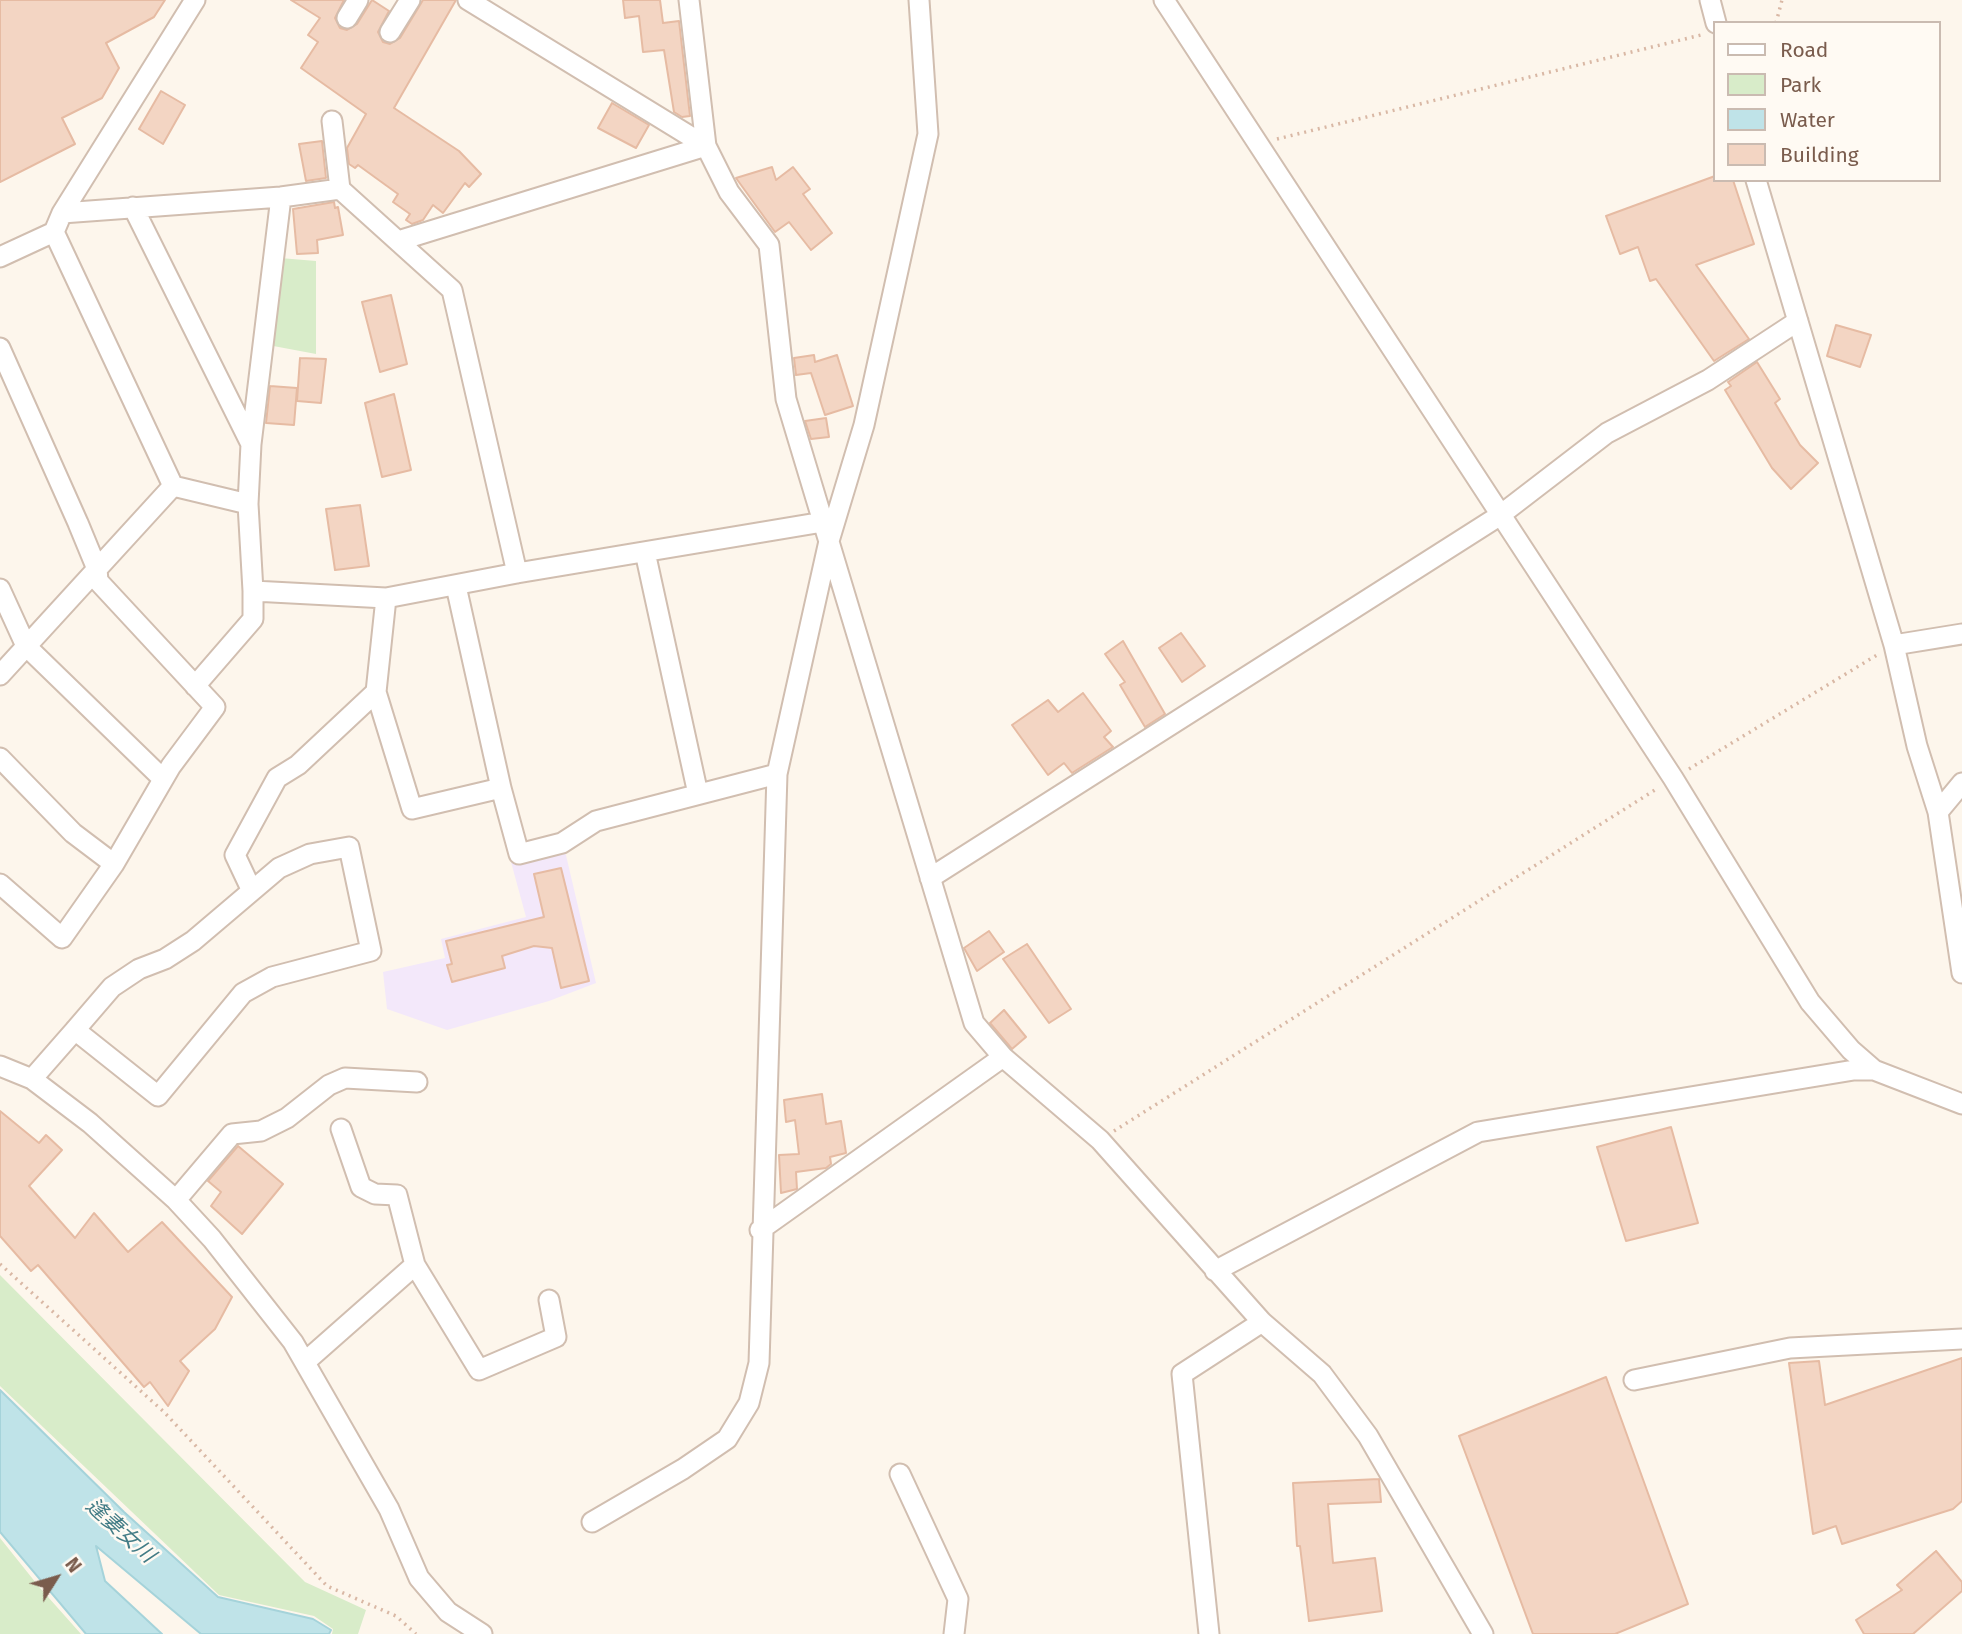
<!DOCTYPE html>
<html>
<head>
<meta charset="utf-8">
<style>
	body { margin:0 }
	#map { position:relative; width:1962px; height:1634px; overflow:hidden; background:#fdf6ec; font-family:"Fira Sans",sans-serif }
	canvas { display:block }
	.legend { position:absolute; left:1713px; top:21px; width:228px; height:161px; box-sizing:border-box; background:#fffaf3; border:2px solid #cabbb1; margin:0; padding:9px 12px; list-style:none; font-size:21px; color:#7a5c4d }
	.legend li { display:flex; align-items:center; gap:14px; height:35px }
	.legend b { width:35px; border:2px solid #cabbb1 }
	.north { position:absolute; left:21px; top:1543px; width:70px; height:70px; -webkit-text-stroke:5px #fffaf3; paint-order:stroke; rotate:53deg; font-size:19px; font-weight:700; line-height:28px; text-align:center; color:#7a5c4d }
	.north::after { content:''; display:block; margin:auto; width:24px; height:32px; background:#7a5c4d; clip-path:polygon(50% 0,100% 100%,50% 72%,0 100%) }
</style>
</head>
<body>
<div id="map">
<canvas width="1962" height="1634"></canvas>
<ul class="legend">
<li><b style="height:9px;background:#fff"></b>Road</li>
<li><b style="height:19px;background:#d8ecc9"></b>Park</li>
<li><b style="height:19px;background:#bfe3e8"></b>Water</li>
<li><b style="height:19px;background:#f3d5c3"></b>Building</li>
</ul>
<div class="north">N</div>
</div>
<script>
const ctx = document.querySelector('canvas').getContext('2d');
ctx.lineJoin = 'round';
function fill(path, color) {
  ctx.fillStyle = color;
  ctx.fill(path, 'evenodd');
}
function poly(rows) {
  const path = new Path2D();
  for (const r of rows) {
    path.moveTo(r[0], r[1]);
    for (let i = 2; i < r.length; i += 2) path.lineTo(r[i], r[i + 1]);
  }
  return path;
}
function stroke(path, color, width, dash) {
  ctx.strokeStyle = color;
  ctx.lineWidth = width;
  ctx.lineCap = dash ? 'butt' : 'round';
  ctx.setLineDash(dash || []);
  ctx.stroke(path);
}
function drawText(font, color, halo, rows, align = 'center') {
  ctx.font = font + ' "Fira Sans","Noto Sans JP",sans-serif';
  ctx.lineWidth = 5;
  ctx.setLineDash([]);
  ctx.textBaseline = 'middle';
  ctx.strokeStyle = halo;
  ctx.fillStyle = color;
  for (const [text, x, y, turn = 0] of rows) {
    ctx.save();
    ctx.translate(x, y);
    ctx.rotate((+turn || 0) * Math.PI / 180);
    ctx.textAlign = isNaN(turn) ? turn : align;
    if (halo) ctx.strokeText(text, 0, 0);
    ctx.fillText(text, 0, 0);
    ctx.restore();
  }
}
const education = poly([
	[565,851,596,983,549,1001,447,1030,387,1009,383,972,445,958,441,939,526,917,511,862]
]);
const green = poly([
	[280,258,316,261,316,354,268,345],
	[0,1275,305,1582,366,1610,358,1634,332,1634,333,1629,314,1616,219,1595,0,1386],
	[0,1538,40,1588,81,1634,0,1634]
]);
const water = poly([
	[0,1390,124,1512,218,1597,313,1619,331,1630,329,1634,201,1634,96,1546,105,1581,162,1634,86,1634,0,1532,0,1390]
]);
const building = poly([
	[0,0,165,0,154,17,106,43,119,68,102,98,62,118,75,144,0,182,0,0],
	[291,0,344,0,335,18,340,28,347,30,357,24,372,0,389,11,378,32,383,42,390,44,400,38,423,0,456,0,394,108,459,151,481,174,469,187,465,183,443,213,433,205,423,220,412,224,406,220,410,214,393,202,398,194,358,165,355,168,349,164,347,148,366,114,301,68,318,42,308,35,320,18,291,0],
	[623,0,660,0,663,23,679,21,690,116,682,117,674,112,664,50,643,52,639,16,625,18,623,0],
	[161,91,185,105,163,144,139,129,161,91],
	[612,103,649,125,636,148,598,128,612,103],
	[322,141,326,178,306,181,299,144,322,141],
	[772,167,776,180,793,167,810,189,803,194,832,233,811,250,789,222,775,232,736,178,772,167],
	[1715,176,1715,180,1733,180,1754,244,1696,265,1749,339,1714,361,1656,279,1650,281,1638,247,1620,254,1606,216,1715,176],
	[334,202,335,208,338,207,343,235,317,240,318,253,297,254,293,209,334,202],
	[391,295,407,364,380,372,362,302,391,295],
	[1836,325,1871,335,1860,367,1827,356,1836,325],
	[814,355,815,362,837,355,853,406,825,415,811,373,796,375,794,358,814,355],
	[300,358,326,359,321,403,297,401,300,358],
	[1757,362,1780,399,1775,403,1800,445,1818,463,1791,489,1772,468,1725,390,1731,386,1728,382,1757,362],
	[270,386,297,388,294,425,266,423,270,386],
	[394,394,411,470,382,477,365,403,394,394],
	[826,418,829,437,811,439,805,421,826,418],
	[360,505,369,566,335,570,326,509,360,505],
	[1181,633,1205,666,1182,682,1159,648,1181,633],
	[1123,641,1165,714,1145,727,1120,685,1125,682,1105,654,1123,641],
	[1083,693,1111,731,1104,737,1113,747,1072,773,1064,763,1048,775,1012,725,1048,700,1058,712,1083,693],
	[561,868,589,981,561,988,552,948,534,946,502,956,505,968,452,982,447,965,452,964,446,941,544,917,534,874,561,868],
	[989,931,1004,952,977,971,964,948,989,931],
	[1027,944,1071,1009,1049,1023,1003,959,1027,944],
	[1004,1010,1026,1037,1012,1049,990,1023,1004,1010],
	[822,1094,826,1124,841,1121,846,1153,830,1157,831,1164,826,1168,796,1172,797,1189,781,1193,779,1155,799,1154,795,1120,786,1122,784,1100,822,1094],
	[0,1111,39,1143,46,1135,62,1150,29,1186,75,1238,94,1213,128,1252,162,1222,232,1297,215,1329,180,1361,189,1371,168,1406,150,1382,144,1387,38,1265,31,1271,0,1236,0,1111],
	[1671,1127,1698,1223,1626,1241,1597,1147,1671,1127],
	[238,1146,283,1184,242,1234,211,1206,221,1192,208,1181,238,1146],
	[1962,1358,1962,1501,1953,1509,1842,1544,1836,1526,1813,1534,1789,1363,1819,1361,1825,1405,1962,1358],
	[1606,1377,1688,1604,1615,1634,1533,1634,1459,1436,1606,1377],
	[1379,1479,1381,1502,1328,1504,1333,1563,1375,1558,1382,1611,1309,1621,1300,1546,1297,1546,1293,1483,1379,1479],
	[1936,1551,1962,1582,1962,1591,1913,1634,1864,1634,1856,1620,1902,1590,1897,1585,1936,1551]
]);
const path = poly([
	[1776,23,1782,0],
	[1277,139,1701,35],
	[1689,769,1877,655],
	[1114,1131,1658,788],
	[0,1264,164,1412,327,1586,396,1616,416,1634]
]);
const street = poly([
	[468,0,706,146],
	[689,0,706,146,729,192,769,245,786,399,974,1023,1003,1057,1100,1140,1262,1322,1322,1374,1368,1436,1483,1634],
	[1164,0,1673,778,1810,1002,1851,1050,1874,1070,1962,1104],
	[1710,0,1716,23],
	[347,18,358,0],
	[390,32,410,0],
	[332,121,340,189],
	[1756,180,1894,645,1917,746,1938,812,1962,973],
	[281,197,251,444,248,504,253,591,386,598,517,573,823,522],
	[133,207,251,444],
	[62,213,281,197,340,189,452,290,517,573],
	[54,232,173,486],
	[398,241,706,146],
	[0,257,54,232,62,213,195,0],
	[0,348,78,523,97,569,98,581,215,707,171,766,114,864,62,938,0,884],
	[173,486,248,504],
	[645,552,698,794],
	[456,586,501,788,519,854,562,843,596,821,777,774],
	[0,589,26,646,163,779],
	[1894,645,1962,634],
	[0,675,173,486],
	[195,686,253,619,253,591],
	[376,692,412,809,501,788],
	[0,758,73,833,114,864],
	[1938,812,1962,783],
	[930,878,1499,516,1607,433,1708,380,1798,321],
	[251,889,235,855,277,778,298,765,376,692,386,598],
	[0,1066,32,1079,90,1123,176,1200,212,1239,293,1342,389,1509,419,1578,448,1612,482,1634],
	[32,1079,75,1030,112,987,139,969,165,959,193,941,279,868,310,854,349,847,371,951,272,977,243,993,158,1096,75,1030],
	[176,1200,232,1134,261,1131,287,1118,329,1085,345,1078,417,1082],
	[760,1230,1003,1057],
	[415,1265,479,1370,556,1337,549,1300],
	[1215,1271,1478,1132,1854,1070,1874,1070],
	[305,1362,415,1265,397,1195,375,1194,361,1187,341,1129],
	[1634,1380,1790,1348,1962,1339],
	[900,1474,958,1599,954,1634],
	[592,1522,683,1469,727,1439,749,1403,759,1363,777,774,829,541,864,425,928,134,919,0],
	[1209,1634,1182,1374,1262,1322]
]);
const waterNames = [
	["逢妻女川",120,1531,42]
];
fill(education, '#f3e8fa');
fill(green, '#d8ecc9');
fill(water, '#bfe3e8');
stroke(water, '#a5d3da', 2);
fill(building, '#f3d5c3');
stroke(building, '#e6bba3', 2);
stroke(street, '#d1beb0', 23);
stroke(path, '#d9b8a5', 3.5, [2, 5]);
stroke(street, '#fff', 19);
drawText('italic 21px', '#437c86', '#fffaf3', waterNames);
</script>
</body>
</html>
